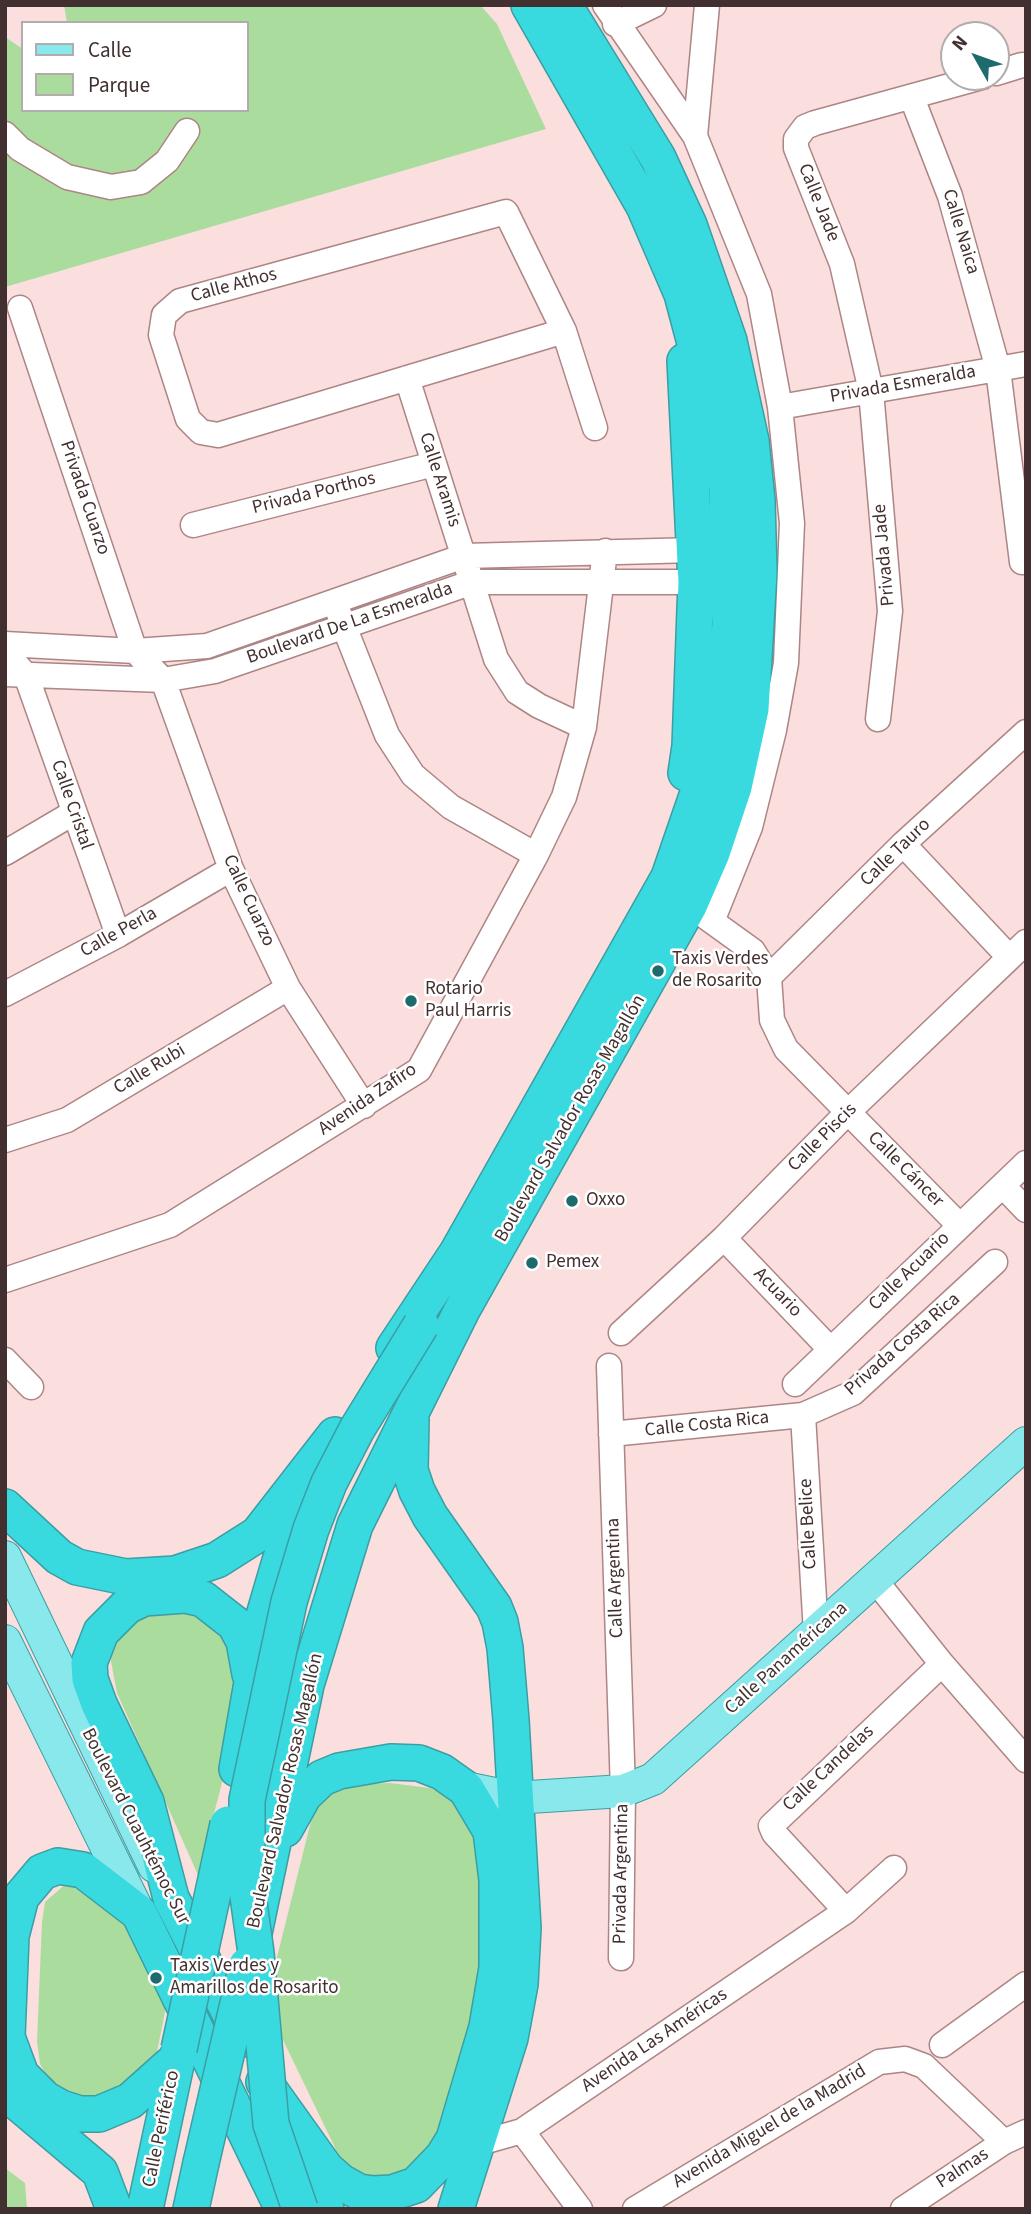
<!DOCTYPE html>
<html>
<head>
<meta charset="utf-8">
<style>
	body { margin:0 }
	#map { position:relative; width:1031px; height:2214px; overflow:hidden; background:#fadfde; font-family:"Source Sans 3",sans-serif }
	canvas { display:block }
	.frame { position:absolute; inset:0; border:7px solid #41302f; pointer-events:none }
	.legend { position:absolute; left:21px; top:21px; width:228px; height:91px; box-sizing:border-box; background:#fff; border:2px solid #b3acac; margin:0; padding:9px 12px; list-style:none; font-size:21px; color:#41302f }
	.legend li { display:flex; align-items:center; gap:14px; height:35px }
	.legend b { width:35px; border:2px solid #b3acac }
	.north { position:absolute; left:940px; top:21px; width:70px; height:70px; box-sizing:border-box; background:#fff; border:2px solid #b3acac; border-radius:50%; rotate:310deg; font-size:19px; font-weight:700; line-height:28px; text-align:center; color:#41302f }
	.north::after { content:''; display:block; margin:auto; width:24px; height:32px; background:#1e6b6e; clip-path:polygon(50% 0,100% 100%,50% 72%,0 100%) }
</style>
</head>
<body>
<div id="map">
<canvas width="1031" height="2214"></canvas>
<div class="frame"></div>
<ul class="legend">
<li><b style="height:9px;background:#88e8ec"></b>Calle</li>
<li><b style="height:19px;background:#aadd9d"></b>Parque</li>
</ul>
<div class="north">N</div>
</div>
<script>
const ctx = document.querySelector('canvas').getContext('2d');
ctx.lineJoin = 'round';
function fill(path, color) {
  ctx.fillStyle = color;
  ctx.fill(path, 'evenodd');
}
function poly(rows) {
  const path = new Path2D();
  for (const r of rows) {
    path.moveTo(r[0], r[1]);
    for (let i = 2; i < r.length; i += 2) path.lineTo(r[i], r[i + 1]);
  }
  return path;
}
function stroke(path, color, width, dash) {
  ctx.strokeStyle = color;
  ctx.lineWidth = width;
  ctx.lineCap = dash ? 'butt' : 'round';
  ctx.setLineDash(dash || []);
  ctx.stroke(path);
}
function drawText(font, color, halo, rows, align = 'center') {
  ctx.font = font + ' "Source Sans 3",sans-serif';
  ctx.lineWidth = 5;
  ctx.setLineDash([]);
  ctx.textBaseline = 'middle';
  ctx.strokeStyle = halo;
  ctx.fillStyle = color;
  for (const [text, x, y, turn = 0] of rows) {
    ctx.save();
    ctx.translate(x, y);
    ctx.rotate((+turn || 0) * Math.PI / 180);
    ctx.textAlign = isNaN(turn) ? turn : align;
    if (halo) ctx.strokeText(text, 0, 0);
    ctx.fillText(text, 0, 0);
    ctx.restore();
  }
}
const green = poly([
	[64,5,480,5,497,24,546,129,5,287,5,37,23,49,23,110,247,110,247,23,67,23],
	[203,1607,231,1635,242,1706,198,1875,117,1693,110,1656,118,1631,139,1613],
	[390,1783,430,1788,459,1801,479,1828,491,1941,453,2113,409,2177,387,2184,354,2172,339,2156,269,2011,269,1989,314,1809,332,1792,359,1784],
	[69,1881,111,1900,167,2002,157,2052,137,2081,96,2099,73,2096,56,2086,48,2078,40,2064,37,2041,42,1922,45,1902],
	[5,2168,25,2183,27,2209,5,2209]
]);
const minor = poly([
	[605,5,695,136,759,294,780,407,792,523,786,663,774,730,750,827,713,919],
	[615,24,654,5],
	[996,73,1022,65],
	[912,98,950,196,998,369,1022,562],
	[5,134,20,149,67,177,111,187,141,182,167,161,187,131],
	[695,136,707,5],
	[20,308,135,651,163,680,231,869,288,988,364,1106],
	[564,331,218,435,201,432,188,419,161,335,164,315,180,301,506,212,564,331,595,428],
	[407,378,496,659,517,692,539,706,584,727],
	[780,407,1026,364],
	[193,525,434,464],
	[338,611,387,735,413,775,451,807,536,855],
	[5,644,135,651,207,646,464,556,696,550],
	[15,663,26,675,118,935],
	[5,674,163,680,215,671,473,582,696,582],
	[878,719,890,611,871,391,842,264,796,148,796,139,805,127,815,123,982,77],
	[903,844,1009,957],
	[5,853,73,813],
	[699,912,753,951,769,977],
	[769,977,903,844,1026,732],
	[769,977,772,1020,786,1049,959,1225],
	[5,994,118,935,231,869],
	[5,1140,67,1120,288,988],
	[1003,1186,1026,1210],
	[724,1238,830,1349],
	[5,1280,170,1225,419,1070,536,855,564,797,584,727,605,551],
	[621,1333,724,1238,848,1112,1026,942],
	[5,1360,31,1387],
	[609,1366,623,1791,621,1958],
	[795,1384,1026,1163],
	[803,1415,816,1633],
	[611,1434,803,1415,853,1393,995,1262],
	[875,1580,942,1664,1026,1760],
	[846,1911,774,1833,771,1826,942,1664],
	[942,2045,1026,1984],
	[522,2131,580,2209],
	[465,2141,476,2144,522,2131,846,1911,894,1868],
	[635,2209,879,2062,905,2059,924,2066,1004,2142],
	[903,2209,1004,2142,1026,2132]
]);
const major = poly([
	[5,1557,154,1866],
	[5,1641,139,1913],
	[465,1788,514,1798,623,1791,653,1779,1026,1443]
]);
const highway = poly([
	[685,361,696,582,690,746,686,773],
	[394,1348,457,1253,669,877,710,758,721,699,730,625,727,490,716,422,682,294,644,206,529,5],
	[411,1419,410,1470,417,1491,430,1516,494,1607,500,1622,505,1648,511,1720,523,1928,520,1984,510,2038,456,2209],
	[5,1507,59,1557,77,1567,126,1577,175,1574,217,1560,258,1534,335,1435],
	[237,1769,263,1619,281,1558,309,1489],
	[254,1933,306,1685,355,1525,462,1310,689,906,712,853,734,787,751,709,759,572,757,500,751,441,729,341,689,225,658,158,564,5],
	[243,2039,171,1898,146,1802,99,1704,90,1679,89,1663,101,1632,127,1606,144,1598,185,1595,203,1599,235,1624,244,1641,250,1674],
	[177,2059,130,2101,99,2114,80,2114,61,2108,45,2099,21,2075,7,2037,11,1936,21,1897,42,1872,58,1866,83,1870,139,1913,283,2209],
	[264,2082,326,2169,341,2182,359,2192,373,2194,392,2193,416,2185,443,2157,454,2139,487,2027,497,1968,497,1880,491,1831,466,1789,442,1772,419,1763,391,1762,339,1771,322,1778,304,1795,285,1829],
	[10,2096,100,2172,114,2209],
	[298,2152,326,2209],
	[145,2209,178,2055],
	[191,2209,201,2163]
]);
const highwayBridge = poly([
	[179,2049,228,1824],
	[201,2163,247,1965],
	[300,2209,271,2124,256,1953,247,1889,247,1800,289,1602,311,1529,329,1483,357,1429,421,1325]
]);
const markers = [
	[658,971,7,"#1e6b6e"],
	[411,1001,7,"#1e6b6e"],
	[572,1201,7,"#1e6b6e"],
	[532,1263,7,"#1e6b6e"],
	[156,1978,7,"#1e6b6e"]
];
const streetNames = [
	["Calle Jade",818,203,68],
	["Calle Naica",960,232,73],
	["Calle Athos",234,286,-15],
	["Privada Esmeralda",903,385,-10],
	["Calle Aramis",439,480,72],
	["Privada Porthos",314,494,-14],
	["Privada Cuarzo",84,498,71],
	["Privada Jade",885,555,-95],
	["Boulevard De La Esmeralda",350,624,-19],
	["Calle Cristal",71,805,71],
	["Calle Tauro",896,853,-44],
	["Calle Cuarzo",248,901,65],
	["Calle Perla",119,933,-29],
	["Calle Rubi",150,1070,-31],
	["Avenida Zafiro",368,1100,-34],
	["Boulevard Salvador Rosas Magallón",571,1119,-60],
	["Calle Piscis",823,1138,-45],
	["Calle Cáncer",905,1170,45],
	["Calle Acuario",910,1272,-44],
	["Acuario",777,1293,46],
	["Privada Costa Rica",903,1345,-41],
	["Calle Costa Rica",707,1425,-6],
	["Calle Belice",809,1524,-93],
	["Calle Argentina",616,1578,-92],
	["Calle Panaméricana",787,1659,-42],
	["Calle Candelas",829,1769,-43],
	["Boulevard Salvador Rosas Magallón",286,1791,-77],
	["Boulevard Cuauhtémoc Sur",135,1827,63],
	["Privada Argentina",622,1874,-89],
	["Avenida Las Américas",655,2041,-34],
	["Avenida Miguel de la Madrid",770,2127,-31],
	["Calle Periférico",162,2129,-78],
	["Palmas",963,2169,-33]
];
const poiNames = [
	["Taxis Verdes",672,960],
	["de Rosarito",672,982],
	["Rotario",425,990],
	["Paul Harris",425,1012],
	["Oxxo",586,1201],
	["Pemex",546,1263],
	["Taxis Verdes y",170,1967],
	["Amarillos de Rosarito",170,1989]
];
fill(green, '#aadd9d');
stroke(minor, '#ae8585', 27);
stroke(major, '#3c9ea2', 34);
stroke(highway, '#3c9ea2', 38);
stroke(minor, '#fff', 24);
stroke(major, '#88e8ec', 32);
stroke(highway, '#39d9e0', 35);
stroke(highwayBridge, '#3c9ea2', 38, []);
stroke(highwayBridge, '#39d9e0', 35);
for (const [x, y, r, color] of markers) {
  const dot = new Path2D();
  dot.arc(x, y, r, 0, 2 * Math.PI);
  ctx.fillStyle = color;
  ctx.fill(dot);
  stroke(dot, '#fff', 2.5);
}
drawText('19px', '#41302f', '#fff', streetNames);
drawText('19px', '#41302f', '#fff', poiNames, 'left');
</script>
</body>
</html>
